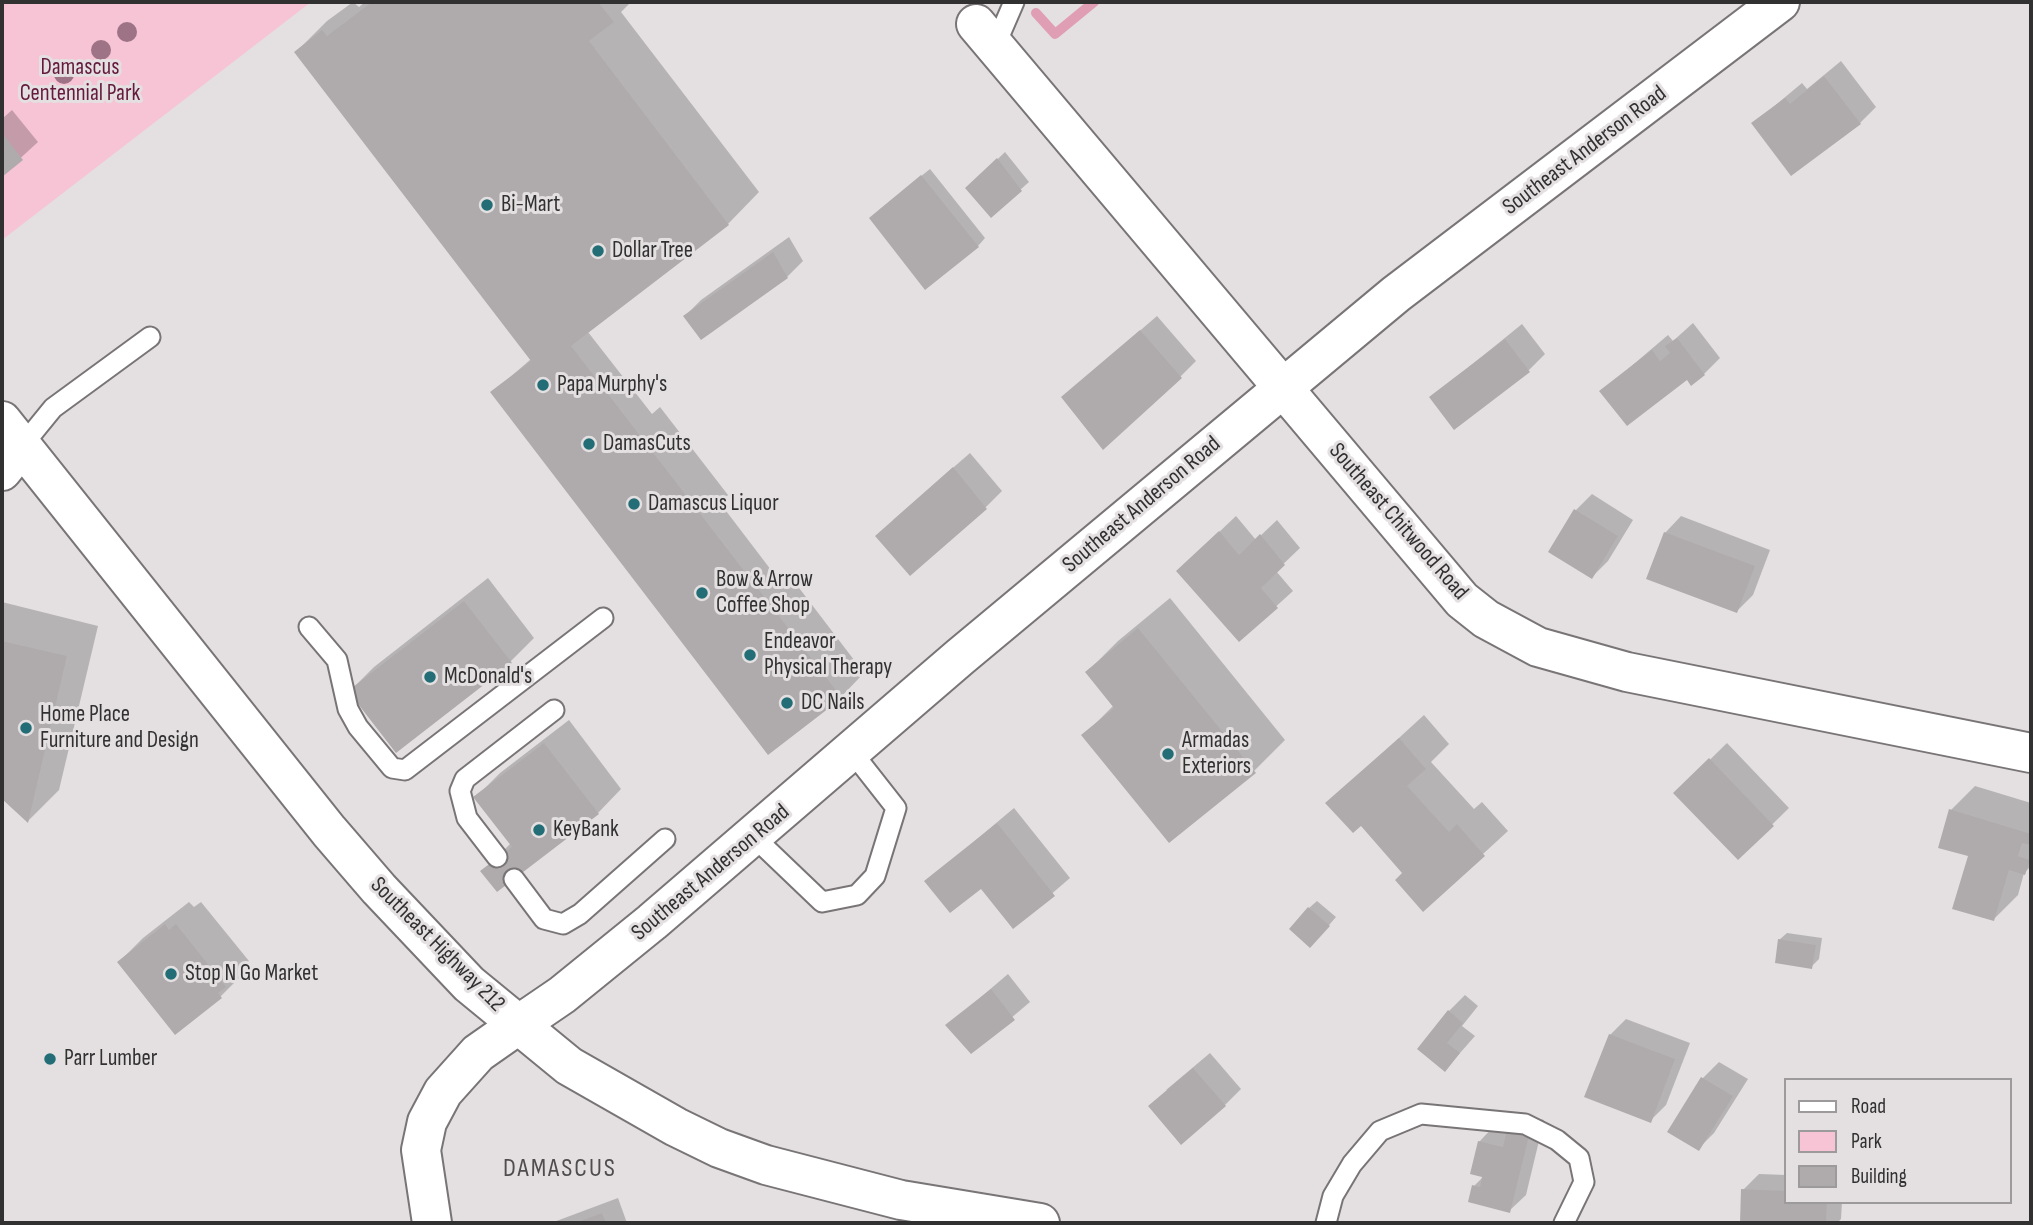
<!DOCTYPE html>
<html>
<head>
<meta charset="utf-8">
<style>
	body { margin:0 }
	#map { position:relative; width:2033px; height:1225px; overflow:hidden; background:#e4e0e1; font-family:"Sofia Sans Condensed",sans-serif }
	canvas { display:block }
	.frame { position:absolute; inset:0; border:4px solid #323131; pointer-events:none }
	.legend { position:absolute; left:1784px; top:1078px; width:228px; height:126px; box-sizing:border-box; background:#e4e0e1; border:2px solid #9d9a9b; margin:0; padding:9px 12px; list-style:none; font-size:21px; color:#323131 }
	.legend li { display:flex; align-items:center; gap:14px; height:35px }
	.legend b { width:35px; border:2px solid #9d9a9b }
</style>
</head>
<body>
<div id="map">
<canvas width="2033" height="1225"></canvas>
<div class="frame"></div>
<ul class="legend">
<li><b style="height:9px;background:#fff"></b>Road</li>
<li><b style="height:19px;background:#f6c4d4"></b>Park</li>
<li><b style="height:19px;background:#afabac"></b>Building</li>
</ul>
</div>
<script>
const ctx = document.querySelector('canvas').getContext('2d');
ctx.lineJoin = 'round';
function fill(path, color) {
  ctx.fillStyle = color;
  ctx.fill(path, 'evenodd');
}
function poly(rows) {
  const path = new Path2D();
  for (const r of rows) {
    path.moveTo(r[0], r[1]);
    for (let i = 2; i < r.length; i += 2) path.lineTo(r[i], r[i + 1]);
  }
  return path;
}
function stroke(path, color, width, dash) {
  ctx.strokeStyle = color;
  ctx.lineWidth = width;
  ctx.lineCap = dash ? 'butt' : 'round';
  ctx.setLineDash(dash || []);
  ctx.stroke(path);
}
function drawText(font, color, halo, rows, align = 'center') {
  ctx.font = font + ' "Sofia Sans Condensed",sans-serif';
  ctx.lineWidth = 6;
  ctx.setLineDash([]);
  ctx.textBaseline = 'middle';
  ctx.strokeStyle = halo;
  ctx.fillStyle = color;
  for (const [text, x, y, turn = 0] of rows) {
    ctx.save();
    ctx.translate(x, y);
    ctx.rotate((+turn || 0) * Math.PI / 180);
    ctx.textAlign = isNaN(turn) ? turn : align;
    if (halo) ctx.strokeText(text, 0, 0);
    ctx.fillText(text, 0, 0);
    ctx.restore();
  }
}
const green = poly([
	[2,2,311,2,2,240]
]);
const shadow = poly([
	[353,2,359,7,365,2,631,2,621,12,759,192,728,224,588,332,652,414,660,407,728,495,720,503,784,587,793,580,864,673,841,697,492,393,531,359,296,52,327,21],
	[1841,61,1876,107,1860,123,1754,123,1802,83,1807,89],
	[12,110,38,142,2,175,2,119],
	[1005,152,1029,182,991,216,968,188],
	[930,169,985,238,978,246,879,210],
	[789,237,803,261,787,277,685,316,701,300],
	[1157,316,1196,361,1180,377,1063,397],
	[1693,323,1720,358,1704,374,1602,391,1668,335,1673,341],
	[1522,324,1545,354,1529,370,1432,397],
	[970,453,1002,491,986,507,893,520],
	[1592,494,1633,520,1608,561,1592,577,1576,510],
	[1236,516,1256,540,1277,520,1300,548,1276,571,1293,591,1239,640,1195,555],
	[1681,516,1770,550,1753,595,1737,611,1665,533],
	[488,578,534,638,510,662,350,691,374,667],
	[1170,598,1285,740,1254,771,1084,735,1114,705,1087,672,1118,641],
	[2,602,98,626,59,790,28,821,2,796],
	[1424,715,1449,744,1431,762,1474,809,1482,802,1508,831,1423,909,1404,873,1361,824,1328,803],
	[569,720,621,789,598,813,483,871,511,843,476,797,500,773],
	[1727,743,1789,808,1738,858,1676,793],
	[1975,786,2031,803,2031,866,2024,873,2018,895,1994,919,1951,810],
	[1014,808,1070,878,1013,927,981,887,927,881],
	[1317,901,1336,917,1318,938,1309,908],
	[189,902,194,907,201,902,249,961,241,968,245,972,221,996,176,1032,119,962,143,938],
	[1787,933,1822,938,1819,959,1811,967,1779,940],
	[1008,974,1030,1002,971,1052,948,1025],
	[1465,995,1478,1006,1462,1026,1475,1036,1445,1070,1449,1011],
	[1626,1019,1690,1043,1666,1105,1650,1121,1610,1035],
	[1210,1053,1241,1089,1225,1105,1166,1090],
	[1719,1062,1748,1079,1714,1133,1698,1149,1669,1132,1703,1078],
	[1525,1115,1544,1120,1526,1195,1509,1211,1474,1186,1484,1176,1479,1142,1495,1125],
	[1759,1174,1786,1175,1786,1202,1842,1202,1841,1219,1837,1223,1742,1223,1743,1190],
	[618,1198,627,1223,551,1223]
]);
const stream = poly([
	[1036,13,1055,34,1094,2]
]);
const building = poly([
	[372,2,598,2,614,22,589,41,729,225,571,346,842,698,768,755,490,392,531,361,294,52,322,30,327,36],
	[1824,76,1861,124,1791,176,1751,123,1785,98,1790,104],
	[2,133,23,160,2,177],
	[997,158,1022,191,991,218,965,188],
	[921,175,979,247,925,290,869,218],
	[773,252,788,278,701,340,683,316],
	[1140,330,1182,378,1103,450,1061,397],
	[1677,338,1705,375,1691,386,1687,380,1627,426,1599,391,1652,350,1660,361,1670,353,1665,346],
	[1505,339,1530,372,1454,430,1429,397],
	[953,467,987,509,910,576,875,536],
	[1574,509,1618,536,1592,579,1548,552],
	[1219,531,1239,555,1260,534,1285,565,1261,588,1278,608,1239,642,1176,571],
	[1664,532,1755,566,1737,613,1646,579],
	[464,601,512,663,396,753,348,691],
	[1138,628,1256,773,1169,843,1081,735,1114,708,1085,672],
	[2,641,67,656,28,823,2,799],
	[1399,738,1426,769,1407,786,1449,832,1457,824,1485,856,1423,912,1395,880,1402,873,1361,826,1353,833,1325,803],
	[544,743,599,814,497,892,480,871,512,847,473,797],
	[1709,758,1774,826,1738,860,1673,793],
	[1949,809,2031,834,2031,845,2022,843,2018,856,2030,860,2025,875,2009,870,1994,921,1952,909,1968,856,1938,848],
	[997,823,1055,896,1013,929,981,889,950,913,924,881],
	[1308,907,1330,926,1310,948,1289,929],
	[165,924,169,930,176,924,226,987,218,993,222,998,175,1035,117,962],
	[1778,939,1816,945,1812,969,1775,963],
	[991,989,1015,1020,971,1054,945,1025],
	[1448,1010,1463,1023,1447,1043,1460,1053,1445,1072,1417,1049],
	[1609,1034,1675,1059,1651,1123,1584,1097],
	[1193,1068,1226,1106,1181,1145,1148,1106],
	[1701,1077,1733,1096,1699,1151,1667,1132],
	[1507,1130,1529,1136,1510,1213,1468,1202,1472,1185,1480,1187,1482,1177,1470,1174,1478,1141,1503,1147],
	[1741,1189,1786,1191,1786,1202,1827,1202,1826,1223,1740,1223],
	[602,1213,606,1223,575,1223]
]);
const lane = poly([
	[995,46,1014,2],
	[22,446,53,408,150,337],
	[309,627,337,660,348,709,358,727,392,768,405,770,603,618],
	[754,837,822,902,857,895,875,876,896,808,852,752],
	[497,857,467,818,460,791,465,779,554,710],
	[514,879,544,919,563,924,580,914,665,839],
	[1326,1223,1333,1196,1352,1164,1380,1131,1421,1114,1525,1124,1557,1140,1579,1158,1584,1182,1564,1223]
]);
const street = poly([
	[976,24,1462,600,1486,619,1538,647,1627,672,2031,753],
	[518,1025,562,995,652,922,960,657,1396,294,1780,2]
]);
const secondary = poly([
	[2,471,22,446]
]);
const primary = poly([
	[432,1223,421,1150,427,1122,443,1092,478,1053,518,1025]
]);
const highway = poly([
	[2,421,329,831,379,889,469,984,569,1066,676,1127,719,1148,766,1165,901,1200,1040,1223]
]);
const trees = [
	[127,32],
	[101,50],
	[64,74]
];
const markers = [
	[487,205,7,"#236d76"],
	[598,251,7,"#236d76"],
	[543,385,7,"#236d76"],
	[589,444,7,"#236d76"],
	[634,504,7,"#236d76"],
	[702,593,7,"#236d76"],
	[750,655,7,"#236d76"],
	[430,677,7,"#236d76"],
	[787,703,7,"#236d76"],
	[26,728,7,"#236d76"],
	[1168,754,7,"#236d76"],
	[539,830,7,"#236d76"],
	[171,974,7,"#236d76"],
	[50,1059,7,"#236d76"]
];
const parkNames = [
	["Damascus",80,68],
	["Centennial Park",80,94]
];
const streetNames = [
	["Southeast Anderson Road",1585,151,-37],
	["Southeast Anderson Road",1142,505,-40],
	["Southeast Chitwood Road",1398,522,49],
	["Southeast Anderson Road",711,873,-40],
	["Southeast Highway 212",437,945,45]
];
const poiNames = [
	["Bi-Mart",501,205],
	["Dollar Tree",612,251],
	["Papa Murphy's",557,385],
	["DamasCuts",603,444],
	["Damascus Liquor",648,504],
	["Bow & Arrow",716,580],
	["Coffee Shop",716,606],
	["Endeavor",764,642],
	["Physical Therapy",764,668],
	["McDonald's",444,677],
	["DC Nails",801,703],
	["Home Place",40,715],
	["Furniture and Design",40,741],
	["Armadas",1182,741],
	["Exteriors",1182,767],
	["KeyBank",553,830],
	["Stop N Go Market",185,974],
	["Parr Lumber",64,1059]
];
const quarterNames = [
	["DAMASCUS",560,1169]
];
fill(green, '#f6c4d4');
fill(shadow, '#0003');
stroke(stream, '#e09eb5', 10);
fill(building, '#afabac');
stroke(lane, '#797576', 23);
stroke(street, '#797576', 42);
stroke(secondary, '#797576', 42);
stroke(primary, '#797576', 42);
stroke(highway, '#797576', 42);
stroke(lane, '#fff', 19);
stroke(street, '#fff', 38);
stroke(secondary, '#fff', 38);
stroke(primary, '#fff', 38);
stroke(highway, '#fff', 38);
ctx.fillStyle = '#9e7386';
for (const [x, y] of trees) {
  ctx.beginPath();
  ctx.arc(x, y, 10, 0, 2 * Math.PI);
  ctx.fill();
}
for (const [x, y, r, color] of markers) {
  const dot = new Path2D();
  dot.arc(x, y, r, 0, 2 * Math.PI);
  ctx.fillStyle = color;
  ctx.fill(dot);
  stroke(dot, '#e4e0e1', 2.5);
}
drawText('23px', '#65193c', '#e4e0e1', parkNames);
drawText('23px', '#323131', '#e4e0e1', streetNames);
drawText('23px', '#323131', '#e4e0e1', poiNames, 'left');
ctx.letterSpacing = '2px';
drawText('26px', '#504d4e', '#e4e0e1', quarterNames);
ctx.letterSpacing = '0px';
</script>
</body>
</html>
